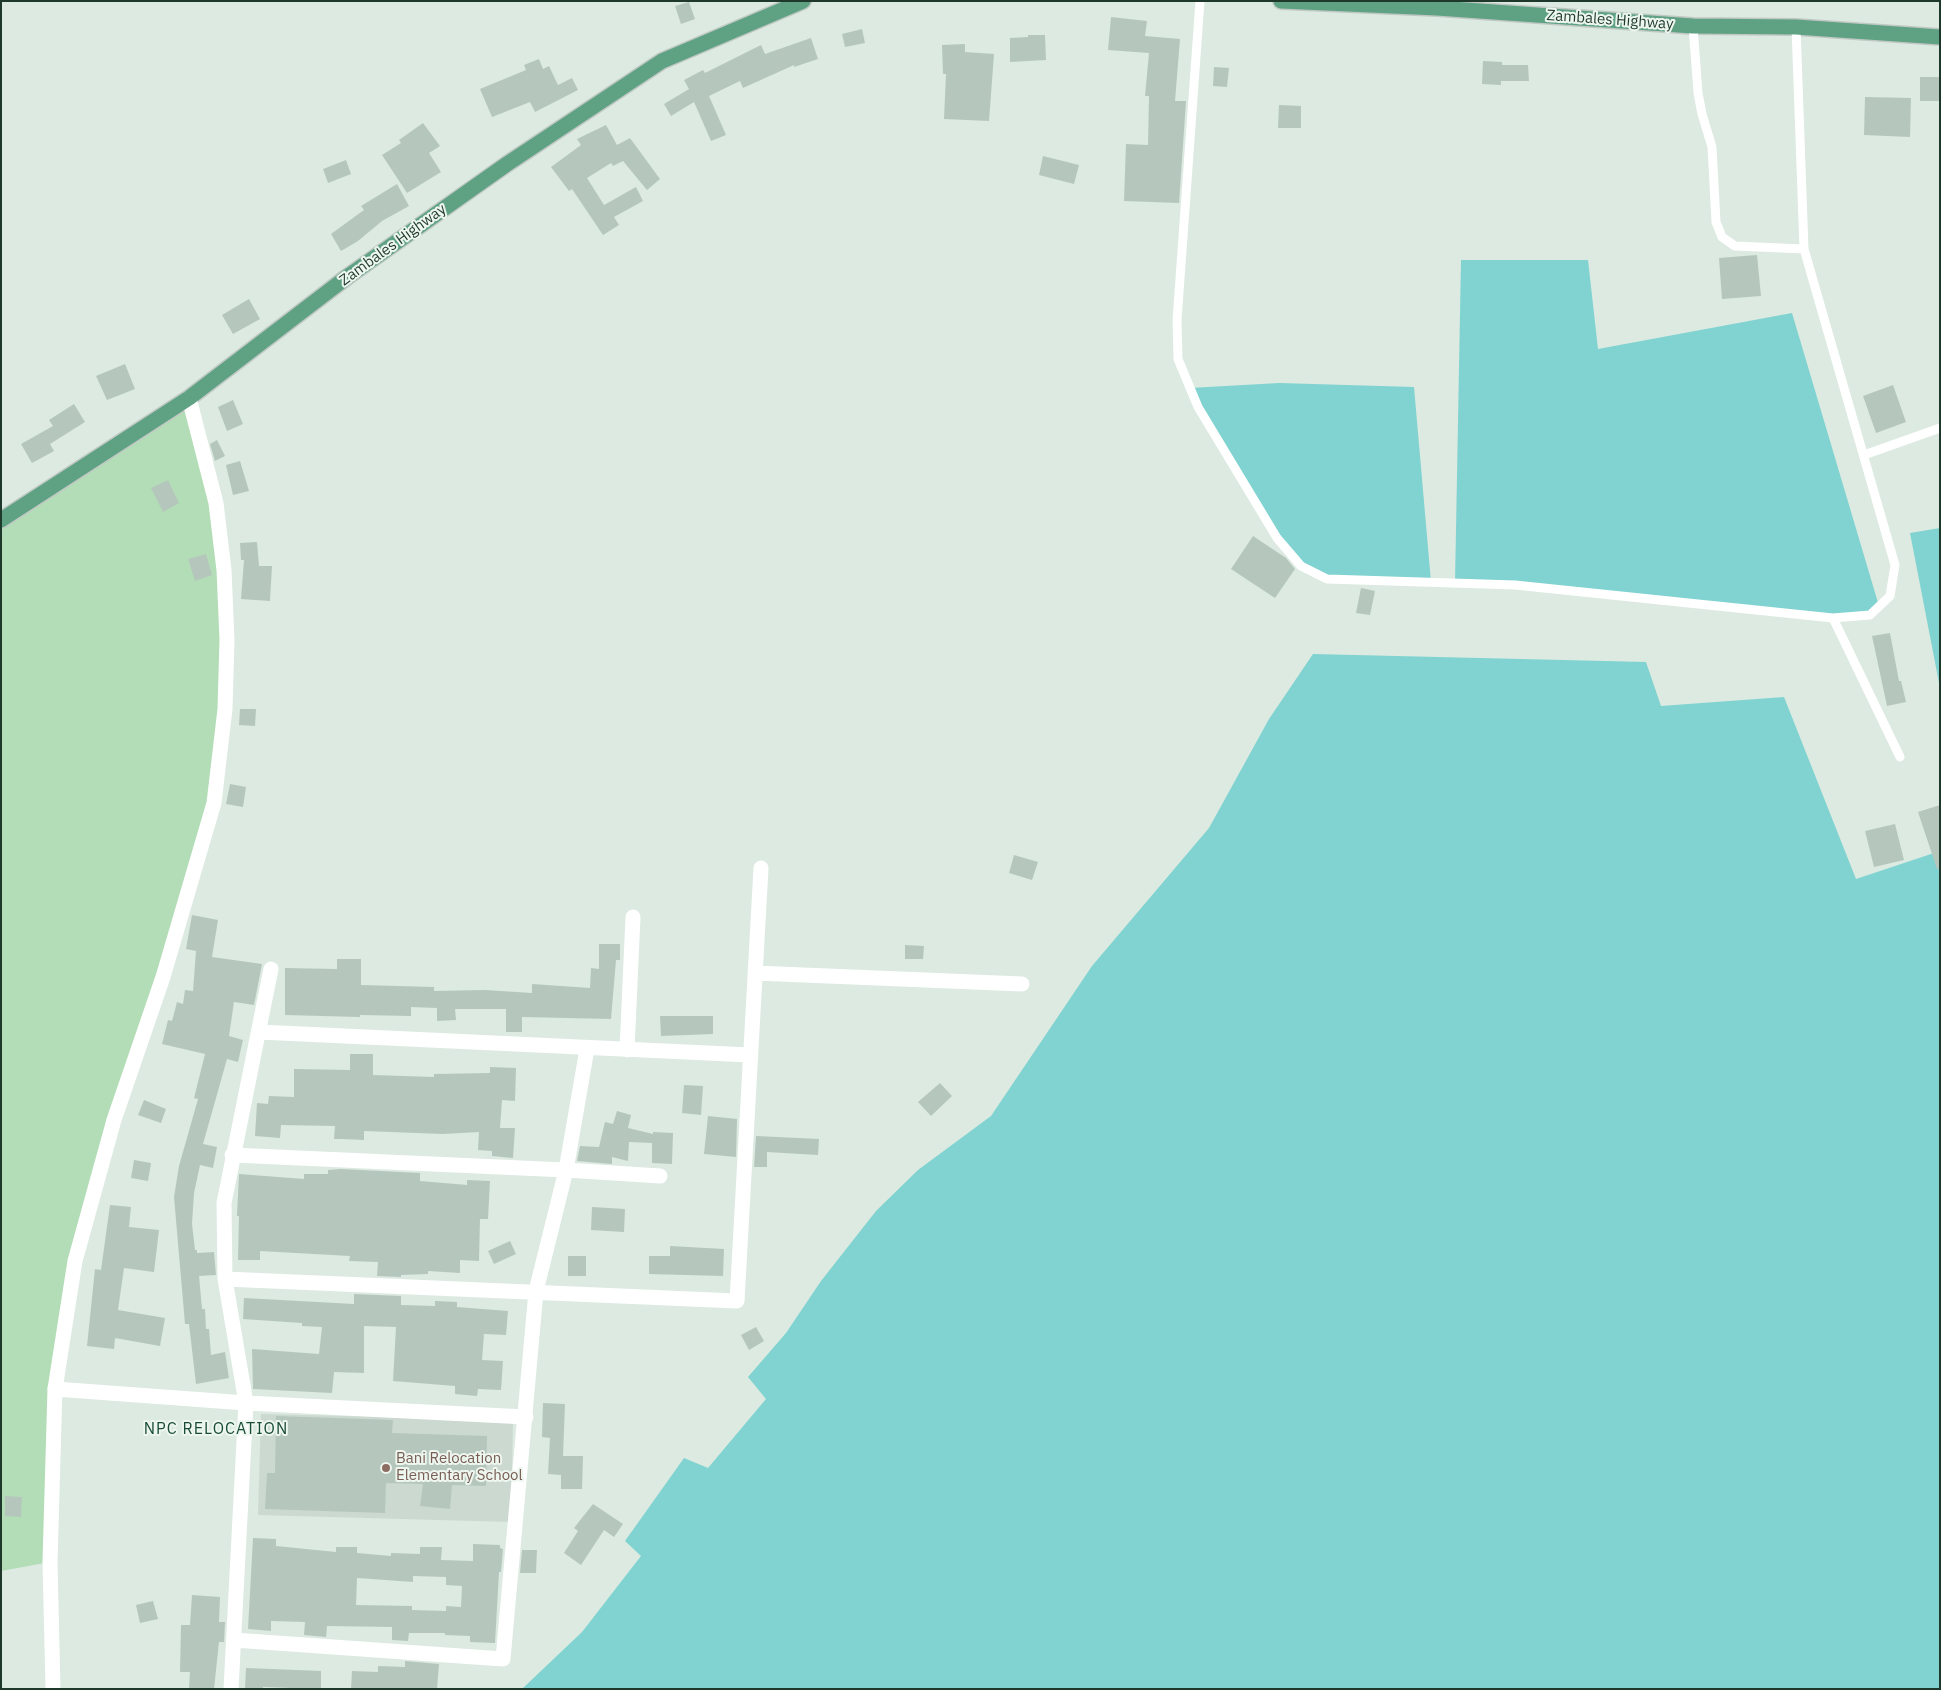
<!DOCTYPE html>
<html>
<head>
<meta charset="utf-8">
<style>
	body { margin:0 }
	#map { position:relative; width:1941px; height:1690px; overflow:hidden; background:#dceae1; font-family:"IBM Plex Sans",sans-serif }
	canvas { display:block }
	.frame { position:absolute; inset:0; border:2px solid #1e392c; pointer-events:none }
</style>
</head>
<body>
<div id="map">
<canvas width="1941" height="1690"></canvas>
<div class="frame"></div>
</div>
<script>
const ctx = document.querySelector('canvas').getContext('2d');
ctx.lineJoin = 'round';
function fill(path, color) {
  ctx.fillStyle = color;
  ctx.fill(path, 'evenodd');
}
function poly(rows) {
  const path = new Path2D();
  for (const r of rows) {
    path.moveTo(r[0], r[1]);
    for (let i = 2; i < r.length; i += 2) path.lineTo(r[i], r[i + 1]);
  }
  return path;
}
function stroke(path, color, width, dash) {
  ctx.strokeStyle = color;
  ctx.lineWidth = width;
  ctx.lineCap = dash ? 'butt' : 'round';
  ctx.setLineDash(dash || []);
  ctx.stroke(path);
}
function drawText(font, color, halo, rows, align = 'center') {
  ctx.font = font + ' "IBM Plex Sans",sans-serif';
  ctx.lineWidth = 4;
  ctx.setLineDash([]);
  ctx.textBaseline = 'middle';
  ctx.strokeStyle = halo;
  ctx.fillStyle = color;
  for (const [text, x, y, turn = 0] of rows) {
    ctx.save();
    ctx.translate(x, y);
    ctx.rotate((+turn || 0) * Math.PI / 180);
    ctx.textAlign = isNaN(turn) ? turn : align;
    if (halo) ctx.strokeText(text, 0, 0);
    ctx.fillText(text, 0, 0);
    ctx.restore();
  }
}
const built = poly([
	[261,1414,513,1420,511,1522,258,1515]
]);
const green = poly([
	[189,398,224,570,214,803,75,1261,55,1389,50,1562,1,1571,1,520]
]);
const water = poly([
	[1461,260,1588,260,1598,349,1792,313,1879,606,1870,615,1833,618,1455,583],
	[1279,383,1414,387,1431,582,1327,579,1301,566,1277,538,1190,388],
	[1940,528,1940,688,1910,533],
	[1313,654,1646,662,1661,706,1784,697,1856,879,1940,851,1940,1689,522,1689,582,1632,641,1556,625,1541,684,1458,708,1468,766,1399,748,1377,786,1333,821,1281,876,1211,918,1170,991,1116,1092,966,1209,828,1269,719]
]);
const building = poly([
	[689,2,695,19,681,24,675,6],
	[1111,17,1147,21,1145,36,1180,39,1175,101,1186,101,1179,203,1124,201,1126,144,1148,145,1149,96,1145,96,1149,53,1108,50],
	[862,29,865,43,845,47,842,34],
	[1028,35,1045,35,1046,60,1010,62,1010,38,1028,37],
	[811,38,818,59,794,67,794,65,743,88,740,81,709,96,726,135,711,141,694,102,671,116,664,104,689,89,684,80,703,70,705,73,761,45,765,54],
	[965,44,965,52,994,54,989,121,944,119,946,74,943,74,942,45],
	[539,59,543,69,549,66,558,85,572,78,578,90,535,112,530,102,492,117,480,89,526,70,524,65],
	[1483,61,1502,62,1502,65,1528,65,1529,81,1501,81,1501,85,1482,84],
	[1214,67,1229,68,1227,87,1213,86],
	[1920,77,1940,77,1940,101,1920,101],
	[1865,97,1911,98,1910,137,1864,135],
	[1279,105,1301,106,1301,128,1278,128],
	[423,123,440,146,429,153,441,172,407,193,382,155,401,143,399,140],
	[606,125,617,145,630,138,660,179,647,190,623,161,613,166,611,163,587,178,604,205,636,187,643,201,614,217,619,225,603,235,572,189,569,191,551,167,581,145,577,139],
	[1043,156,1079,165,1074,184,1039,175],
	[346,160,351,174,328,183,323,169],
	[397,184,409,206,382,221,358,241,341,251,331,234,364,210,361,206],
	[1757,255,1761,296,1722,299,1719,258],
	[249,299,260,319,233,334,222,315],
	[125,364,135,389,107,400,96,376],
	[1893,385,1906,422,1876,433,1863,396],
	[233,400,243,424,227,431,218,407],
	[74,404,85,422,50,444,54,451,32,463,21,444,53,426,49,420],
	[217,440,225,456,215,461,210,444],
	[240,461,249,491,233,495,226,465],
	[168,480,179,503,163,512,151,488],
	[1253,536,1286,558,1295,569,1275,598,1231,569],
	[257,542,259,566,272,566,270,601,241,599,244,560,241,560,240,543],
	[206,554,212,575,195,581,188,559],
	[1361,588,1375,591,1370,615,1356,613],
	[1890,633,1899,681,1901,681,1906,702,1887,706,1872,636],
	[240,709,256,709,255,726,239,725],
	[230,784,246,787,243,807,226,804],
	[1940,805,1940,869,1937,869,1918,812],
	[1895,824,1904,860,1874,867,1865,831],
	[1014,855,1038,862,1032,880,1009,873],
	[192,915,218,920,212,957,262,964,254,1005,234,1002,229,1036,243,1040,238,1062,227,1059,203,1144,217,1147,213,1168,200,1165,194,1193,192,1224,195,1250,197,1250,197,1253,214,1252,216,1275,199,1276,202,1309,205,1309,206,1329,209,1329,211,1355,225,1352,229,1378,196,1384,189,1324,185,1324,174,1197,179,1166,198,1099,194,1098,205,1054,162,1044,168,1020,172,1021,177,1002,183,1004,185,990,193,991,196,951,186,949],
	[599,944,620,944,620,960,616,960,611,1019,522,1017,522,1032,506,1032,506,1009,455,1009,456,1020,437,1021,437,1008,411,1007,411,1016,360,1015,360,1017,285,1015,285,968,337,969,337,959,361,959,361,985,434,987,434,991,485,990,532,993,532,984,590,988,591,968,599,969],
	[905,945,924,946,923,959,905,959],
	[660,1016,713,1016,713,1034,661,1036],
	[350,1054,373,1054,373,1075,434,1077,434,1074,490,1073,490,1067,516,1068,515,1101,502,1100,500,1128,515,1128,513,1158,492,1156,492,1151,478,1150,479,1132,443,1134,364,1131,364,1140,342,1139,334,1139,335,1126,281,1125,280,1138,255,1136,257,1103,268,1104,269,1096,294,1097,294,1069,350,1070],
	[940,1083,952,1096,931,1116,918,1102],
	[684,1085,703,1086,701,1115,682,1113],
	[144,1100,166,1109,161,1123,138,1115],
	[617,1111,631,1115,628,1128,653,1134,653,1132,673,1133,672,1164,652,1163,652,1143,629,1142,628,1161,612,1157,612,1164,577,1161,580,1146,599,1147,605,1122,613,1124],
	[708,1116,737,1119,736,1157,704,1154],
	[756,1136,819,1139,818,1155,767,1152,767,1167,754,1167],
	[134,1160,151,1163,148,1181,131,1178],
	[341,1169,420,1173,420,1181,467,1185,467,1180,490,1181,488,1219,480,1219,479,1261,460,1260,460,1273,428,1271,428,1274,401,1275,401,1277,377,1276,378,1262,349,1261,350,1256,260,1251,260,1260,238,1260,239,1216,237,1216,239,1174,304,1179,304,1174,328,1174,328,1170],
	[110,1205,131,1207,129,1227,159,1230,154,1272,124,1268,118,1310,165,1318,160,1346,115,1338,114,1349,87,1346,95,1269,101,1270],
	[592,1207,625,1209,624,1232,591,1230],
	[510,1241,516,1254,494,1264,488,1251],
	[670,1246,724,1249,723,1276,649,1274,649,1256,670,1256],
	[568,1256,586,1256,586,1276,568,1276],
	[354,1294,401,1296,401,1305,435,1306,435,1301,457,1302,457,1307,508,1311,506,1335,484,1334,482,1360,503,1361,501,1390,478,1389,477,1396,455,1394,455,1386,393,1381,396,1327,364,1326,364,1373,334,1372,332,1393,253,1389,252,1349,319,1354,322,1327,302,1326,302,1323,243,1319,244,1298,354,1304],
	[756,1327,764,1341,749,1350,741,1335],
	[543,1403,565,1404,563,1456,583,1456,582,1489,561,1489,561,1475,548,1474,550,1438,542,1437],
	[276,1416,393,1420,392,1433,487,1436,486,1486,452,1485,450,1509,420,1506,423,1484,386,1483,385,1513,265,1509,267,1473,275,1473],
	[5,1496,22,1497,21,1517,5,1516],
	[593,1504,623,1524,614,1537,604,1530,581,1565,564,1553,578,1531,574,1528],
	[253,1538,276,1539,276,1546,336,1552,336,1547,357,1547,357,1553,391,1556,391,1553,420,1554,420,1547,442,1547,441,1560,473,1561,473,1544,500,1545,500,1548,503,1549,501,1572,499,1572,495,1643,470,1642,470,1636,445,1635,445,1633,409,1633,408,1641,392,1640,392,1627,327,1626,326,1637,304,1635,305,1622,271,1621,271,1631,248,1629],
	[413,1576,446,1577,446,1585,462,1586,461,1607,446,1606,446,1611,412,1610,412,1606,356,1605,357,1578,413,1582],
	[522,1550,537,1550,536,1573,520,1573],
	[192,1595,220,1597,219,1622,225,1622,224,1642,219,1642,214,1689,189,1689,190,1672,180,1672,181,1625,190,1625],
	[153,1601,158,1619,140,1623,136,1605],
	[405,1661,439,1664,437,1689,351,1689,352,1671,378,1672,378,1666,405,1667],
	[246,1668,321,1671,321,1689,263,1687,263,1689,245,1689]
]);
const service = poly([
	[1200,1,1177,320,1178,359,1198,407,1277,538,1301,566,1327,579,1515,585,1833,618,1870,615,1890,596,1895,565,1804,249,1796,27],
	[1693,26,1698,93,1702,114,1712,147,1716,222,1722,237,1735,246,1804,249],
	[1864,455,1940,428],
	[1833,618,1900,757]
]);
const minor = poly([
	[755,973,1022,984],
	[259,1032,750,1055],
	[627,1050,633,917],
	[232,1155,566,1170,660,1176],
	[225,1279,737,1301,761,868],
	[55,1389,246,1403,526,1417],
	[234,1640,503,1659,536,1291,566,1170,587,1049],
	[231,1689,246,1403,225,1279,224,1203,271,969]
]);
const tertiary = poly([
	[53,1689,50,1562,55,1389,75,1261,114,1120,163,977,214,803,225,709,227,640,224,570,216,503,189,398]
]);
const primary = poly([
	[1281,1,1437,8,1693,26,1796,27,1940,37],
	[1,520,189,398,347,277,507,164,662,61,803,1]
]);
const markers = [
	[386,1468,5,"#8d6e63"]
];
const streetNames = [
	["Zambales Highway",1610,20,4],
	["Zambales Highway",393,245,-36]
];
const educationNames = [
	["Bani Relocation",396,1459],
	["Elementary School",396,1476]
];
const neighbourhoodNames = [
	["NPC RELOCATION",216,1429]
];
fill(built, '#cbd9d0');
fill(green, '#b3ddb6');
fill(water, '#80d3d0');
fill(building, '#b5c7bc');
stroke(primary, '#c0c8c4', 18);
stroke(service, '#fff', 9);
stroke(minor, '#fff', 15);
stroke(tertiary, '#fff', 15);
stroke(primary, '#5ea283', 15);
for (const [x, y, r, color] of markers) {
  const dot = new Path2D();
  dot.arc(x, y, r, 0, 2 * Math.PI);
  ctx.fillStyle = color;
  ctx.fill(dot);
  stroke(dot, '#edf6ef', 2);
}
drawText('15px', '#1e392c', '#edf6ef', streetNames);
drawText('15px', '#785e54', '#edf6ef', educationNames, 'left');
ctx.letterSpacing = '1px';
drawText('16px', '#194c36', '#edf6ef', neighbourhoodNames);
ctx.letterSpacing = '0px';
</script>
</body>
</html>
